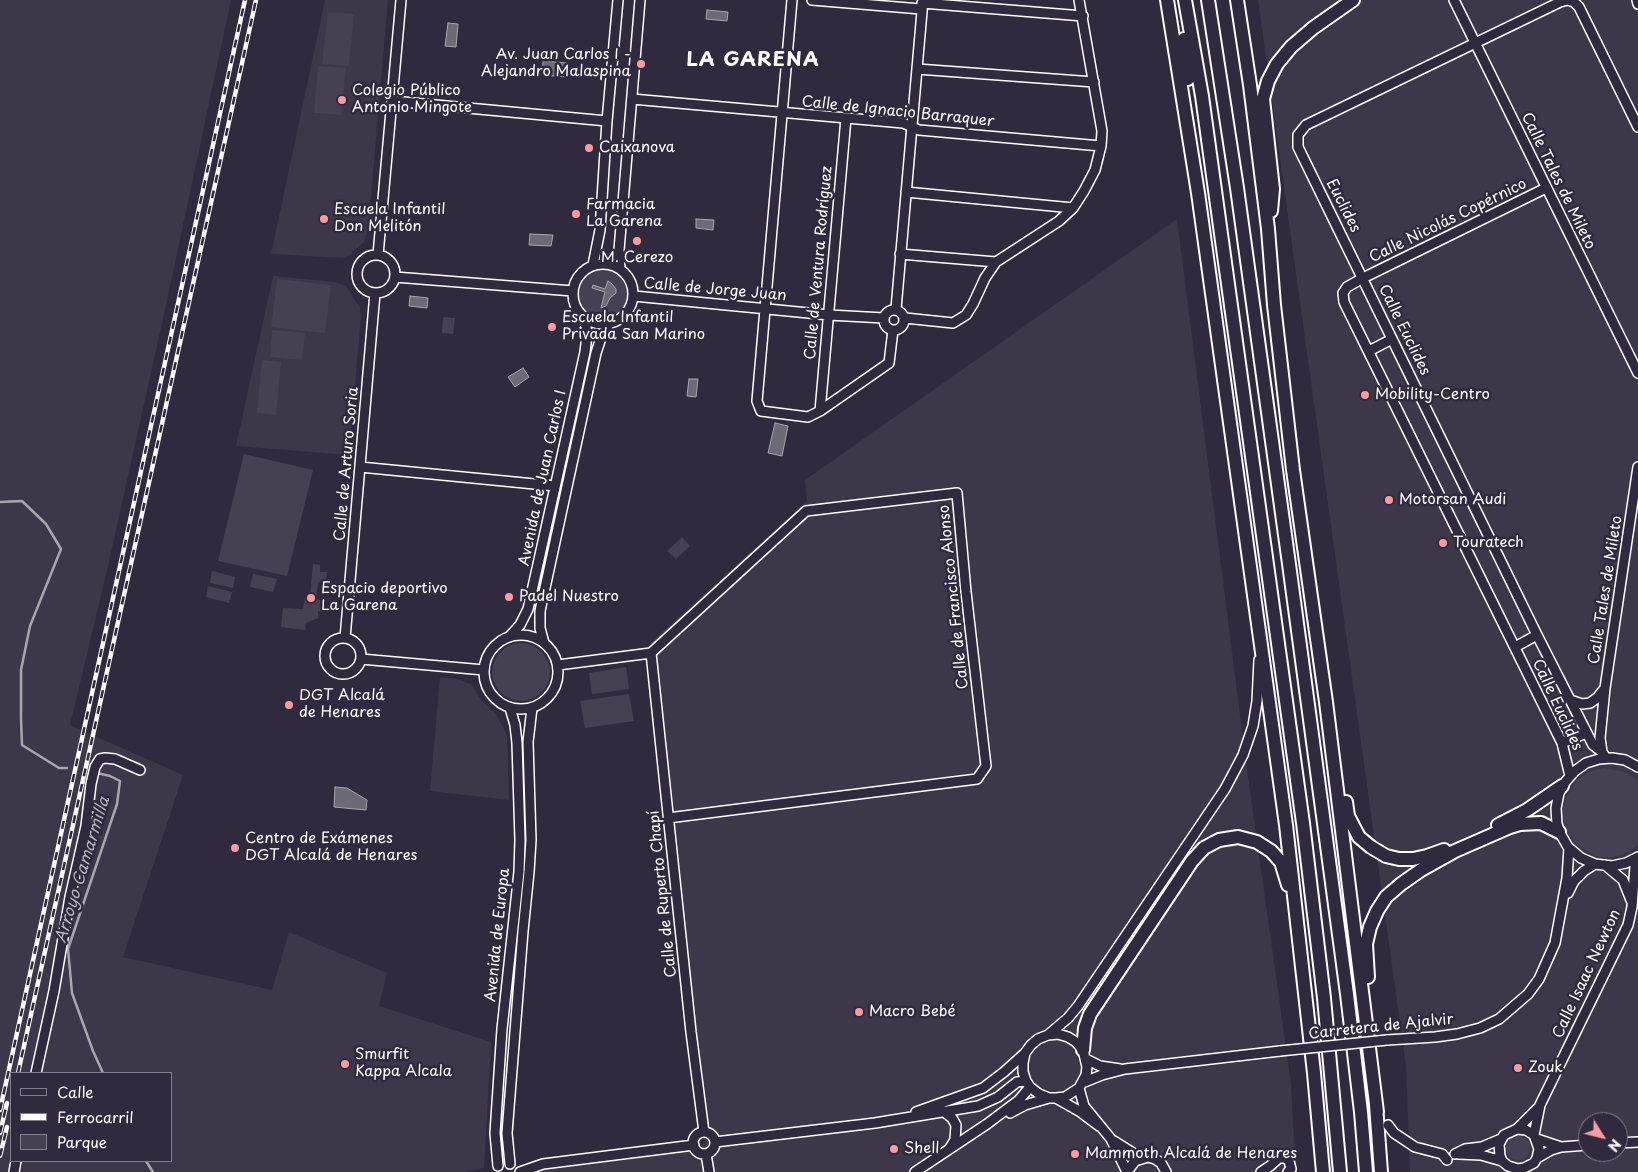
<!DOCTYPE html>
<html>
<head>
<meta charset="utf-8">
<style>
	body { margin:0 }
	#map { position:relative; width:1638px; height:1172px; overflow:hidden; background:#2f2a3d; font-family:"Playpen Sans",sans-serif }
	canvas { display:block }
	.legend { position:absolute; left:10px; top:1072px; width:162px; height:90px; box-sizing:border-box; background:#2f2a3d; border:1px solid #827f8b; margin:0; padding:6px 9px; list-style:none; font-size:15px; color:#fff }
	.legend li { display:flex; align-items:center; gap:10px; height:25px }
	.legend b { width:25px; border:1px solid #827f8b }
	.north { position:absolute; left:1578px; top:1112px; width:50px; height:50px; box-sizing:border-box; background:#2f2a3d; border:1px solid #827f8b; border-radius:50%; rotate:126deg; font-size:14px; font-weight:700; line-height:20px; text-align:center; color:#fff }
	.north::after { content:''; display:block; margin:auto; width:18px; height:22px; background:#ff9aa2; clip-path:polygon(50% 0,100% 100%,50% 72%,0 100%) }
</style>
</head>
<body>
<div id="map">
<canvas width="1638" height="1172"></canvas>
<ul class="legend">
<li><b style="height:6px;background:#2f2a3d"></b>Calle</li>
<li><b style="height:6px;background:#fff"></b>Ferrocarril</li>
<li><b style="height:14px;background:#464152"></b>Parque</li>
</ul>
<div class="north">N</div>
</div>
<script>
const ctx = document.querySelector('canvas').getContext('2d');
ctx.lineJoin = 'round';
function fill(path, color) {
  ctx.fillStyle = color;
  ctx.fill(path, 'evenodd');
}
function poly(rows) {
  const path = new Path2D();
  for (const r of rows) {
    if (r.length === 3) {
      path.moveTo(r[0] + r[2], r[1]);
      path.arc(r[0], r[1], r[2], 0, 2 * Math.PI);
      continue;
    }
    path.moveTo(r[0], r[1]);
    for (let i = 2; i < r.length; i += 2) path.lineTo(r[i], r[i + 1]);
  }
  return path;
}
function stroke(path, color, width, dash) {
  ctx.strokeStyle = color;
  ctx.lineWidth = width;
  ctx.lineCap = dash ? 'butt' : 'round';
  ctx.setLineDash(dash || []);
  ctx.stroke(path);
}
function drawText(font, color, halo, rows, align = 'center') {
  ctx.font = font + ' "Playpen Sans",sans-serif';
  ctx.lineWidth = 5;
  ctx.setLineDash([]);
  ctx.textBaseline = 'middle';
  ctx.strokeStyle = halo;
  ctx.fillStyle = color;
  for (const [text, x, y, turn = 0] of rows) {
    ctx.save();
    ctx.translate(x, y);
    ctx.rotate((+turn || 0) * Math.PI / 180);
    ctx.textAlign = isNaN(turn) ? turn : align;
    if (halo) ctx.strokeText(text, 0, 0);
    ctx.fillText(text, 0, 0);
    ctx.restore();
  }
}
const built = poly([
	[0,0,231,0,168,296,106,575,70,725,183,775,123,957,272,990,289,932,387,973,379,1006,491,1042,484,1168,465,1172,0,1172],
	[11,1073,171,1073,171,1161,11,1161],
	[325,0,388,0,368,231,364,242,351,254,344,258,271,254],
	[1258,0,1638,0,1638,1172,1410,1172,1406,1066],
	[1588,1122,1618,1122,1618,1152,1588,1152],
	[1177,219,1246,762,1291,1084,1296,1172,520,1172,705,1144,691,1032,650,643,807,501,805,480],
	[273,276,335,282,346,286,360,308,361,316,349,455,236,446],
	[440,677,457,679,471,684,481,700,496,714,507,735,509,800,430,791]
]);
const green = poly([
	[328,12,354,14,349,66,322,64],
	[318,66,346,68,341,115,314,113],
	[603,294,24],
	[277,279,331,285,325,333,271,327],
	[443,317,455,318,453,334,442,333],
	[272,330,305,333,302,360,270,357],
	[262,360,281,362,276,415,257,413],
	[244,454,313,470,287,576,218,561],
	[682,537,690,546,676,559,667,551],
	[313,564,320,565,320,572,327,572,325,583,318,582,316,599,324,601,322,612,318,611,318,618,306,623,305,630,281,627,283,608,303,609,305,596,310,596],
	[212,571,235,577,233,588,210,583],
	[253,574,277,579,273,592,250,587],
	[208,586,232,592,229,603,206,597],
	[521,672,29],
	[626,667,629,689,592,694,589,673],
	[629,694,634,721,585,728,580,701],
	[1603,768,1625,772,1638,781,1638,845,1623,854,1609,858,1594,856,1576,845,1565,827,1562,813,1565,799,1576,781,1588,772],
	[1518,1148,12]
]);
const water = poly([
	[707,10,728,12,727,21,706,19,707,10],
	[448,23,458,24,456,47,445,46,448,23],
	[543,61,568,63,567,77,542,75,543,61],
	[696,219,714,220,713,230,696,228,696,219],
	[530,234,553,235,551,246,529,245,530,234],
	[608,281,612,284,616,289,616,293,610,298,606,306,601,308,605,292,592,288,593,285,605,289,608,281],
	[410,296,428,298,427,308,409,306,410,296],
	[523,368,529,377,515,387,508,377,523,368],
	[689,379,698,379,696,397,687,396,689,379],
	[775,423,788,426,782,456,768,453,775,423],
	[335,787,347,788,367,800,366,810,334,807,335,787]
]);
const stream = poly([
	[0,502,22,501,46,524,61,549,30,626,21,670,21,718,22,745,59,768,67,768],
	[97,773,110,776,120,781,117,804,68,949,72,993,93,1051,103,1073],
	[146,1161,153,1172]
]);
const minor = poly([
	[792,0,757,401,761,411,808,417,820,411,889,363,893,330],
	[812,0,921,9],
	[1454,0,1638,373],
	[1637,0,1638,4],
	[922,3,1083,16],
	[917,69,1094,82],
	[632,99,903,123,919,130,1101,146],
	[393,101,607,121],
	[1546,188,1363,278,1347,287,1343,293,1344,302,1562,743,1570,776],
	[906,192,1073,208],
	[900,254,996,262],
	[378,255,401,0],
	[376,274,19],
	[603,294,30],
	[593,265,600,230,607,121,618,0],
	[620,269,619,250,640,0],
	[395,277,573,291],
	[634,296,829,315,884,318],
	[896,309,923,0],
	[894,320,10],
	[905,318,953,323,966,315,973,304,985,278,996,262,1059,221,1073,208,1084,191,1095,170,1101,146,1102,131,1079,0],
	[1369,351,1392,339],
	[820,411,846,118],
	[360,467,555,486],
	[521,672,37],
	[509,637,520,625,528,609,585,352,587,335,585,318],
	[343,656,18],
	[345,638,375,293],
	[544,643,540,628,540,611,596,353,601,338,609,324],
	[1515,647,1537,635],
	[651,653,691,1032,704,1132],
	[361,659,484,670],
	[558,665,651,653,806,511,957,493,966,592,986,766,977,779,668,818],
	[1570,700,1582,704,1590,703,1597,698,1605,688],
	[1562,743,1586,733],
	[1602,752,1600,738,1605,688,1638,467],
	[1606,758,1602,752,1593,745,1537,635,1298,147,1298,135,1306,125,1560,2,1568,0,1574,2,1579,7,1638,127],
	[1638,767,1625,760,1612,758,1599,759,1586,763,1575,771,1566,781,1559,793,1556,808,1557,824,1560,833,1568,847,1581,858,1595,864,1612,866,1626,863,1638,857],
	[1605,865,1623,880,1631,900],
	[1568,893,1574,881,1584,871,1595,864],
	[1048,1035,1068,1018,1078,1006,1225,789,1243,755,1253,726,1257,701,1259,660],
	[1387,1040,1435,1037,1457,1034,1480,1028,1499,1019,1528,994,1539,979,1555,943,1567,878,1569,848],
	[1086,1059,1100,1066,1120,1069],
	[36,1073,54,991,70,897,86,826,91,784,95,767,100,759,105,758,115,759,140,770],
	[1082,1083,1102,1075,1125,1069,1280,1051],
	[1079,1088,1084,1106,1111,1139,1127,1172],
	[1056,1098,1065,1097,1079,1088,1086,1075,1087,1067,1083,1050,1076,1042,1068,1037,1058,1034,1048,1035,1038,1039,1031,1045,1025,1053,1023,1063,1023,1072,1026,1081,1030,1087,1039,1094,1049,1098,1056,1098,1079,1111,1099,1126],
	[943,1111,952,1118,956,1125,955,1140,950,1148],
	[916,1112,983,1088,1004,1072,1024,1054],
	[1010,1113,1025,1105,1049,1098],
	[1388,1125,1394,1133,1415,1147,1442,1154,1447,1160],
	[1517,1129,1526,1130,1534,1135,1539,1149,1537,1158,1534,1163,1524,1168,1518,1169,1508,1166,1502,1161,1500,1156,1499,1144,1504,1135,1517,1129,1538,1108],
	[704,1143,11],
	[1534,1135,1540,1105,1628,925,1632,907,1635,866,1638,859],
	[1537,1139,1561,1147,1551,1150,1537,1158],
	[1114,1141,1141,1158],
	[715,1142,875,1123,978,1106,998,1097,1017,1082,1026,1081],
	[1618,1143,1638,1142],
	[1561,1147,1588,1145],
	[706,1154,709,1172],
	[1455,1154,1465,1149,1482,1147,1501,1139],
	[1458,1154,1481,1155,1502,1161],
	[510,1164,507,1133,523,931,529,872,531,840,528,742,532,708],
	[498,1166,495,1133,502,1029,519,872,520,840,517,743,515,725,510,708],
	[14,1172,16,1161],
	[520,1172,543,1164,694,1145],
	[915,1172,987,1124,1019,1100,1030,1087],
	[1127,1172,1135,1161,1148,1157,1155,1159,1161,1163,1166,1172],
	[1261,1172,1270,1166,1279,1158,1285,1158,1289,1161,1291,1169,1288,1172]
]);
const highway = poly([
	[1167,0,1198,193,1286,825,1314,1073,1323,1172],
	[1185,0,1202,96,1222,241,1303,823,1324,998,1340,1172],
	[1208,0,1237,188,1289,564,1347,994,1361,1112,1366,1172],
	[1237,0,1250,85,1268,229,1274,305,1293,470,1326,702,1377,1112],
	[1184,39,1188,79],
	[1271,211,1273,189,1263,99,1268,81,1277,64,1291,47,1313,28,1353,0],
	[1346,802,1348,816,1359,837,1371,847,1386,856,1399,859,1413,859,1427,856,1444,850],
	[1498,825,1527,810,1562,786],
	[1368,977,1366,944,1370,927,1377,911,1386,897,1401,884,1421,870,1455,851,1510,827,1520,824,1541,823,1559,832],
	[1083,1050,1085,1028,1090,1014,1192,861,1204,848,1219,840,1238,837,1257,842,1271,851,1281,862,1288,885],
	[1376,1105,1381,1172]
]);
const rail = poly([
	[18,1073,256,0],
	[0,1110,245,0],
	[0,1133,7,1103],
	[0,1156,7,1127]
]);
const minorBridge = poly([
	[1280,1051,1387,1040]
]);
const markers = [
	[641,64,5,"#ff9aa2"],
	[342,100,5,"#ff9aa2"],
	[589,148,5,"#ff9aa2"],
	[576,214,5,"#ff9aa2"],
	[324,219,5,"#ff9aa2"],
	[637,241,5,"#ff9aa2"],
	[552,327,5,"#ff9aa2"],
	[1365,395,5,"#ff9aa2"],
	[1389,500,5,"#ff9aa2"],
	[1443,543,5,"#ff9aa2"],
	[509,597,5,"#ff9aa2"],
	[311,598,5,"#ff9aa2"],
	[289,705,5,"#ff9aa2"],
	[235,848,5,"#ff9aa2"],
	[859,1012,5,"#ff9aa2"],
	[345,1064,5,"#ff9aa2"],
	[1518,1068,5,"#ff9aa2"],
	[894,1149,5,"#ff9aa2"],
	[1075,1154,5,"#ff9aa2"]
];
const poiNames = [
	["Av. Juan Carlos I -",631,55,"right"],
	["Alejandro Malaspina",631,72,"right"],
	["Colegio Público",352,91],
	["Antonio Mingote",352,108],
	["Caixanova",599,148],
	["Farmacia",586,205],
	["La Garena",586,222],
	["Escuela Infantil",334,210],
	["Don Melitón",334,227],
	["M. Cerezo",637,258,"center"],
	["Escuela Infantil",562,318],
	["Privada San Marino",562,335],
	["Mobility-Centro",1375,395],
	["Motorsan Audi",1399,500],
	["Touratech",1453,543],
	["Espacio deportivo",321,589],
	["La Garena",321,606],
	["Padel Nuestro",519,597],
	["DGT Alcalá",299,696],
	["de Henares",299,713],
	["Centro de Exámenes",245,839],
	["DGT Alcalá de Henares",245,856],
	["Macro Bebé",869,1012],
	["Smurfit",355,1055],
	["Kappa Alcala",355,1072],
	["Zouk",1528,1068],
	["Shell",904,1149],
	["Mammoth Alcalá de Henares",1085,1154]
];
const streetNames = [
	["Calle de Ignacio Barraquer",898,112,6],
	["Calle Tales de Mileto",1558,181,64],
	["Euclides",1343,206,63],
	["Calle Nicolás Copérnico",1448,221,-26],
	["Calle de Ventura Rodríguez",819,263,-85],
	["Calle de Jorge Juan",715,290,5],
	["Calle Euclides",1404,330,64],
	["Calle de Arturo Soria",347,464,-85],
	["Avenida de Juan Carlos I",543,478,-78],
	["Calle Tales de Mileto",1606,590,-81],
	["Calle de Francisco Alonso",954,597,-96],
	["Calle Euclides",1557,705,65],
	["Calle de Ruperto Chapí",663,894,-96],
	["Avenida de Europa",498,935,-84],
	["Calle Isaac Newton",1587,974,-65],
	["Carretera de Ajalvir",1381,1027,-6]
];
const waterNames = [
	["Arroyo Camarmilla",83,870,-73]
];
const districtNames = [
	["LA GARENA",753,60]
];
fill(built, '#3c3749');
fill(green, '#464152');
fill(water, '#6d6a77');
stroke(water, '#a7a6ad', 1);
stroke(stream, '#a7a6ad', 2.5);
stroke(minor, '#fff', 12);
stroke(highway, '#fff', 16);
stroke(minor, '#2f2a3d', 9);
stroke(highway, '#2f2a3d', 12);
stroke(rail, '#fff', 4.5);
stroke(rail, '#2f2a3d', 2.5, [8]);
stroke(minorBridge, '#fff', 12, []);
stroke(minorBridge, '#2f2a3d', 9);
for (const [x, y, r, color] of markers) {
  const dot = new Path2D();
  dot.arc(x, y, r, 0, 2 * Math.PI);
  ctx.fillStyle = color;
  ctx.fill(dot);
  stroke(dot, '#2f2a3d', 2);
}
drawText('15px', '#fff', '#2f2a3d', poiNames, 'left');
drawText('15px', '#fff', '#2f2a3d', streetNames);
drawText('italic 16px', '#b6b4bb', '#2f2a3d', waterNames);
ctx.letterSpacing = '1px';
drawText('bold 20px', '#fff', '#2f2a3d', districtNames);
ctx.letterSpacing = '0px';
</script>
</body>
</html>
